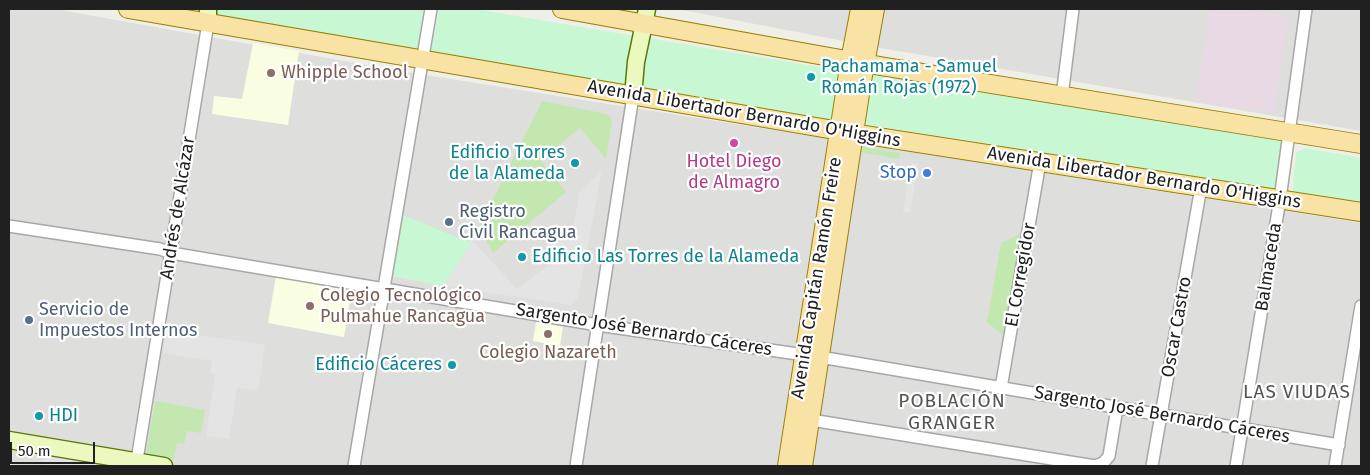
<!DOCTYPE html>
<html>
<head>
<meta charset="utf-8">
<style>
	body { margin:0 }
	#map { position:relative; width:1370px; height:475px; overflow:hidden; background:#f0efe7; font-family:"Fira Sans",sans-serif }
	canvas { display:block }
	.frame { position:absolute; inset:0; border:10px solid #202020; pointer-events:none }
	.scale { position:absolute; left:10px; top:442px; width:85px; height:22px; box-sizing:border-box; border:2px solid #202020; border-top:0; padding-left:6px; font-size:15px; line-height:18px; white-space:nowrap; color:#202020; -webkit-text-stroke:4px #fff; paint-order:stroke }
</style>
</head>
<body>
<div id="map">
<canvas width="1370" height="475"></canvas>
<div class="frame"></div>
<div class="scale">50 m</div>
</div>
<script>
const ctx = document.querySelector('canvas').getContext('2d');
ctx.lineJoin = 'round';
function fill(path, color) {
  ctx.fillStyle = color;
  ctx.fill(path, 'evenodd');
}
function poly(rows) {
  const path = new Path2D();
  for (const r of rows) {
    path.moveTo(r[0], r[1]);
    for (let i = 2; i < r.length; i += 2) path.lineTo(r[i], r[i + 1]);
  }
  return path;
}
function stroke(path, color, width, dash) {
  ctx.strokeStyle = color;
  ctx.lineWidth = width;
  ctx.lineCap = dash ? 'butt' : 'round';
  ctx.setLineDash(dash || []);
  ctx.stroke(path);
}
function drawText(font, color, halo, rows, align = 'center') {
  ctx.font = font + ' "Fira Sans",sans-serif';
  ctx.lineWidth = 4.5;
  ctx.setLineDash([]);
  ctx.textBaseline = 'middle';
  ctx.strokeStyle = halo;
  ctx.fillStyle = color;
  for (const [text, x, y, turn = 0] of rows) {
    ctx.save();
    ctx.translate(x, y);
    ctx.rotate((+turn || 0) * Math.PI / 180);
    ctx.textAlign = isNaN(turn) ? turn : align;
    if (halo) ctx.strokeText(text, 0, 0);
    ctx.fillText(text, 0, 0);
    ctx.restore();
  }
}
const residential = poly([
	[9,9,55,9,394,70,1361,223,1361,466,9,466],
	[677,9,1361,9,1361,131,875,47]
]);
const industrial = poly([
	[1210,9,1241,9,1288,16,1274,113,1196,102]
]);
const education = poly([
	[253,43,299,51,288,125,212,114,214,96,242,99],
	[276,276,352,289,344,337,268,323],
	[536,322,563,327,560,346,533,341]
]);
const grass = poly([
	[542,101,607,114,612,120,606,159,580,128,540,160,566,192,493,253,479,227],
	[858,146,900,153,899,159,860,152,855,184,852,188],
	[1022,233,1003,335,987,322,1001,243],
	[155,401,205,410,201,433,187,431,184,444,177,443,174,460,146,455]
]);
const park = poly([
	[212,9,424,9,418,47,416,51,216,17],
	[439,9,475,9,843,71,836,125,429,56],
	[870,68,1283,136,1276,189,862,124],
	[1305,148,1361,158,1361,206,1292,195,1296,153],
	[403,215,466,241,473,241,443,286,391,276]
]);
const parking = poly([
	[911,163,918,164,910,213,903,212],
	[602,170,578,298,571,305,443,286,473,241,517,289,555,260,546,246,574,224,579,193],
	[167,330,265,345,258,390,237,388,229,439,206,436,215,374,210,373,212,361,163,353],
	[45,454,123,466,42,466]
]);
const street = poly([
	[1062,96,1073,9],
	[9,226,160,249,171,253,598,325,832,359,1339,445],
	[1001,388,1040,162],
	[811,420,1095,466,1103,463,1109,456,1117,408],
	[136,466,208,23],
	[354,466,431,9],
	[576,466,633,96],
	[1152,466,1201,187],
	[1236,466,1280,199,1306,9],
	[1335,466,1361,306]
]);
const secondary = poly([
	[208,23,208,9],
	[633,96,636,62,647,9],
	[9,440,164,466]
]);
const primary = poly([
	[128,9,840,131,1361,212],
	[562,9,880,66,1361,144],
	[787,466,850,61,860,9],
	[803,466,862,81,875,9]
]);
const markers = [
	[271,73,5,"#8d6e63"],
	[811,77,5,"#0f9aa8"],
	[734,143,5,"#d1479c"],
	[575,163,5,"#0f9aa8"],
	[927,173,5,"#3f7fe0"],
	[449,222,5,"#5c6f8a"],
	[522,257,5,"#0f9aa8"],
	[310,306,5,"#8d6e63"],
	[29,320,5,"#5c6f8a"],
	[548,334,5,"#8d6e63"],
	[452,365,5,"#0f9aa8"],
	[39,416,5,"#0f9aa8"]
];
const cultureNames = [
	["Pachamama - Samuel",821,67],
	["Román Rojas (1972)",821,88],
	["Edificio Torres",565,153,"right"],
	["de la Alameda",565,174,"right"],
	["Edificio Las Torres de la Alameda",532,257],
	["Edificio Cáceres",442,365,"right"],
	["HDI",49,416]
];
const educationNames = [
	["Whipple School",281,73],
	["Colegio Tecnológico",320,296],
	["Pulmahue Rancagua",320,317],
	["Colegio Nazareth",548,353,"center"]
];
const streetNames = [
	["Avenida Libertador Bernardo O'Higgins",744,114,10],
	["Avenida Libertador Bernardo O'Higgins",1144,178,9],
	["Andrés de Alcázar",178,208,-81],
	["Balmaceda",1269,267,-81],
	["El Corregidor",1021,275,-80],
	["Avenida Capitán Ramón Freire",817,278,-81],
	["Oscar Castro",1177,327,-80],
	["Sargento José Bernardo Cáceres",644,330,9],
	["Sargento José Bernardo Cáceres",1162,415,10]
];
const hotelNames = [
	["Hotel Diego",734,162],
	["de Almagro",734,183]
];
const shopNames = [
	["Stop",917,173]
];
const serviceNames = [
	["Registro",459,212],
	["Civil Rancagua",459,233],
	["Servicio de",39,310],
	["Impuestos Internos",39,331]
];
const neighbourhoodNames = [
	["LAS VIUDAS",1297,393],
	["POBLACIÓN",952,402],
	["GRANGER",952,424]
];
fill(residential, '#dededd');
fill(industrial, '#e9d9e4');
fill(education, '#f9fee3');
fill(grass, '#c2e8af');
fill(park, '#c7f8d3');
fill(parking, '#e4e4e4');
stroke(street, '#a7a7a7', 14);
stroke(secondary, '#587609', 19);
stroke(primary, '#988005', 20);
stroke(street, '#fff', 11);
stroke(secondary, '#ebf8be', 16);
stroke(primary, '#f9e3a4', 18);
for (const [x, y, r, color] of markers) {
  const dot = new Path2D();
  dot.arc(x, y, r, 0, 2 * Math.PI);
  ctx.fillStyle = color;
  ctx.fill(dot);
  stroke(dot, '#fff', 2);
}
drawText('18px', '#0d838f', '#fff', cultureNames, 'left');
drawText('18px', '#785e54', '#fff', educationNames, 'left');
drawText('18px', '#202020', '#fff', streetNames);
drawText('18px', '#b23c85', '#fff', hotelNames);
drawText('18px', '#366cbe', '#fff', shopNames, 'right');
drawText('18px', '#4e5e75', '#fff', serviceNames, 'left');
ctx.letterSpacing = '1px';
drawText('19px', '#535353', '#fff', neighbourhoodNames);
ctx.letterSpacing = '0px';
</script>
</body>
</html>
